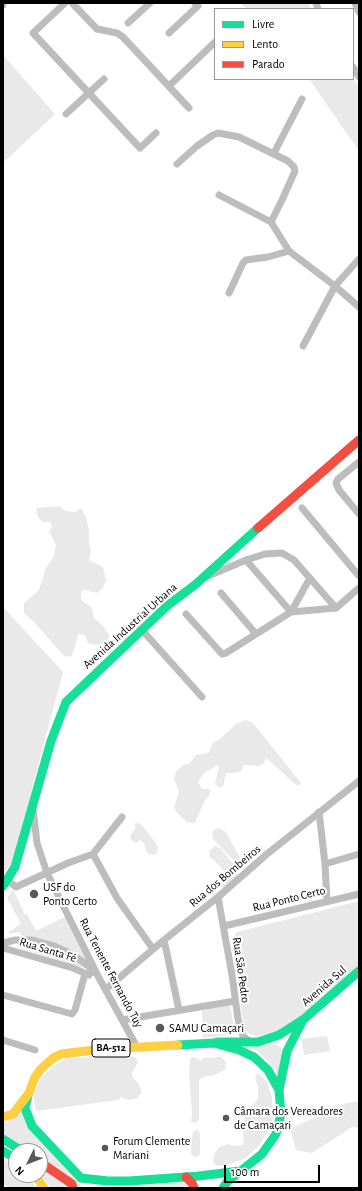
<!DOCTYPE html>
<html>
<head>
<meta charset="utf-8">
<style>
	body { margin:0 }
	#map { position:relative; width:362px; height:1191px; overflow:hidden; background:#fff; font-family:"Alegreya Sans",sans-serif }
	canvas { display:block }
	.frame { position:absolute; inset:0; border:4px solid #000; pointer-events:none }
	.legend { position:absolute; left:214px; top:8px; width:140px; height:72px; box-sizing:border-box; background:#fff; border:1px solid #999; margin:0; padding:5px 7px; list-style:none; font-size:12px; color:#000 }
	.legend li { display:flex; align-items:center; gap:8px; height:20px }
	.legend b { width:20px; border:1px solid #999 }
	.north { position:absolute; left:8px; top:1143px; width:40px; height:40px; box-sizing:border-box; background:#fff; border:1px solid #999; border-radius:50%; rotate:227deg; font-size:11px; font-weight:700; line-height:16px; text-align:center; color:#000 }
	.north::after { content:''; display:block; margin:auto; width:14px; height:18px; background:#595959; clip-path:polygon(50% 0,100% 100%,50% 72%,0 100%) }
	.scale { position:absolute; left:224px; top:1165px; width:96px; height:18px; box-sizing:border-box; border:2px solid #000; border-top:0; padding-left:5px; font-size:12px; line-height:14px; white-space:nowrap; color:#000; -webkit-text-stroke:3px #fff; paint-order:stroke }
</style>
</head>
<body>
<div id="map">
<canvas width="362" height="1191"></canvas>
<div class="frame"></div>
<ul class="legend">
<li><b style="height:5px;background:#16e098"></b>Livre</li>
<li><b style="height:5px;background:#ffcf43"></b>Lento</li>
<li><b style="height:5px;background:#f24e42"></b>Parado</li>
</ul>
<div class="north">N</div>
<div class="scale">100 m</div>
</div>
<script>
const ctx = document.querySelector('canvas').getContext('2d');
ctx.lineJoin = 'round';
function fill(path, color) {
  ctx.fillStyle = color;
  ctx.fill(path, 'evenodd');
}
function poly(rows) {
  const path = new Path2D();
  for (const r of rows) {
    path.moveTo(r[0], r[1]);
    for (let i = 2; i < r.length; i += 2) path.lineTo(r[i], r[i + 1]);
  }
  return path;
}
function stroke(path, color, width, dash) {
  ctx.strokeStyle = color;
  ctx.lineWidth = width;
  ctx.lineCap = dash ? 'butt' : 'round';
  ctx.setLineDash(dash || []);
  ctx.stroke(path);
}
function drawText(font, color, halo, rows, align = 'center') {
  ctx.font = font + ' "Alegreya Sans",sans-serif';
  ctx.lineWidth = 4;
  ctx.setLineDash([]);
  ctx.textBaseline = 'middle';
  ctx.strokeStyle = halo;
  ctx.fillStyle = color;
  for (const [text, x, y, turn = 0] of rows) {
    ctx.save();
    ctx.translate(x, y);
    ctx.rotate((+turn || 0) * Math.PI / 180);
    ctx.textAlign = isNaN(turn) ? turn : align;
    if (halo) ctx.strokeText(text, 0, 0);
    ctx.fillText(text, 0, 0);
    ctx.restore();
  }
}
const green = poly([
	[241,3,309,3,311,9,246,9],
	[3,55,55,114,3,163],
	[353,78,359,87,359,151,309,79,353,79],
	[60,506,65,511,75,512,81,508,86,517,89,531,89,541,91,551,89,560,103,567,106,580,103,588,97,593,84,590,81,594,81,600,92,608,94,618,104,627,109,635,108,641,98,645,88,643,85,635,78,634,74,650,71,657,64,656,33,621,24,613,24,603,39,590,46,568,54,556,56,545,49,531,52,527,50,522,43,522,38,517,36,508],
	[3,607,63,672,13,860,3,876],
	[245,720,250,721,254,724,301,783,298,786,294,783,266,758,264,763,259,766,244,765,241,771,234,773,227,773,224,780,224,784,220,788,215,784,219,766,216,766,204,773,198,782,202,789,210,789,210,794,204,802,195,823,187,822,177,813,174,807,179,792,174,779,176,771,185,764,189,764,196,755,209,753,213,742,219,740,236,724],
	[135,823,141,824,155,842,158,848,157,853,153,855,149,854,146,851,145,845,140,840,136,843,131,840,130,836,135,829],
	[218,828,225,831,244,865,241,866,236,863,213,839,212,834,213,831],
	[215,846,220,848,238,869,236,878,229,886,221,887,219,884,220,879,225,873,221,867,209,856,210,850],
	[13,889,25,915,27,914,36,931,65,917,89,963,88,966,84,968,17,947,16,946,23,943,20,932,10,934,9,933,10,931,21,924,7,898],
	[359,901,359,966,319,999,288,1028,277,1033,256,1036,249,1034,244,1027,238,988,243,985,235,934,237,932],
	[230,1005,235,1034,203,1038,202,1010],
	[327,1036,330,1051,304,1055,301,1039],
	[273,1044,279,1046,283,1051,278,1073,260,1053,251,1047],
	[130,1056,136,1058,138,1062,132,1073,133,1078,139,1084,142,1093,137,1098,128,1100,122,1098,121,1096,119,1100,36,1111,33,1095,41,1079,52,1067,67,1058],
	[194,1057,201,1061,202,1058,222,1057,226,1063,225,1070,212,1076,206,1076,199,1080,199,1120,196,1123,191,1122,192,1113,189,1075,190,1058],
	[258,1073,267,1082,272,1097,273,1117,269,1130,258,1147,245,1158,233,1163,222,1166,215,1165,213,1161,214,1155,219,1147,228,1144,236,1146,242,1145,244,1140,243,1131,245,1113,258,1099,258,1087,255,1077],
	[359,1101,359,1128,352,1127,312,1153,296,1150,290,1129,343,1104],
	[23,1108,78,1179,82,1188,79,1188,75,1181,40,1157,40,1151,30,1151,3,1133,3,1123,14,1118],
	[196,1130,198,1130,200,1133,200,1154,197,1157,193,1156,191,1154,191,1148,193,1132],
	[3,1158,16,1167,16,1175,26,1175,37,1188,9,1188,3,1184],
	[40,1166,64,1185,66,1188,51,1188,40,1174],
	[189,1182,192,1188,110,1188,112,1186]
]);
const street = poly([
	[65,3,33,33,140,148,156,133],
	[72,3,97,29,117,33,123,37,189,108],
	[316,3,318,9],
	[355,3,359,12],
	[3,4,3,5],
	[128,23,150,3],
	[169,33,198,6,195,3],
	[353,67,359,77],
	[169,86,215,42],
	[66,114,104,79],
	[274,153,302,99],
	[177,164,197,146,213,135,218,133,239,137,288,161,294,167,295,171,282,200,271,222],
	[219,195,271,222,289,251],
	[229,293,243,263,246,260,268,257,289,251,335,286,359,307],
	[303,346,335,286,359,259],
	[359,462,338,479,336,483,339,490,359,514],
	[302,508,359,576],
	[246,560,291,612,310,578],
	[221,593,256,634],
	[336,608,359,588],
	[186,614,222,654,226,653,291,612,336,608,294,560,282,553,265,554,246,560,206,577],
	[142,630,202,697],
	[33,809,37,843,47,873,99,978,137,1047],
	[319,812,325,864,327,901],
	[93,854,117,898,153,949],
	[325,864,359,854],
	[7,880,16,887,68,863,93,854,122,817],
	[218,897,232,975,238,1019,243,1036,250,1042],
	[224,926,359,894],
	[164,940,179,1010],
	[3,943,15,940,31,940,54,946,71,954,86,964,94,972],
	[3,948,73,968,89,975],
	[106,989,164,940,218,897,267,854,359,781],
	[3,995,72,1014,75,1010,85,974],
	[122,1020,235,1001],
	[3,1040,35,1050]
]);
const fast = poly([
	[3,886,15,867,51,741,66,702,167,606,196,584,258,528],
	[217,1042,258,1042,279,1035,304,1019,359,971],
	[178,1045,214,1043,239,1050,254,1057,268,1070,279,1090,281,1114,276,1134,262,1154,227,1182,223,1188],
	[279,1090,287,1051,302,1022],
	[28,1095,25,1108,32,1126,81,1178,108,1181,129,1181,199,1176,240,1171],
	[3,1139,22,1151],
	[3,1151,16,1159]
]);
const slow = poly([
	[3,1117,13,1114,29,1093,35,1077,41,1069,53,1058,61,1054,103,1049,178,1045],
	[35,1175,44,1188]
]);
const jam = poly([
	[258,528,359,440],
	[40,1162,72,1184,73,1188],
	[186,1177,192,1183,194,1188]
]);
const markers = [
	[34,894,5,"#595959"],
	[160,1028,5,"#595959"],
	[226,1118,4,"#595959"],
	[105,1148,4,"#595959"]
];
const shields = [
	[111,1048,38]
];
const shieldNames = [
	["BA-512",111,1048]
];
const streetNames = [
	["Avenida Industrial Urbana",130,626,-42],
	["Rua dos Bombeiros",225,876,-40],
	["Rua Ponto Certo",289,899,-14],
	["Rua Santa Fé",48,950,17],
	["Rua São Pedro",241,970,82],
	["Rua Tenente Fernando Tuy",111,973,62],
	["Avenida Sul",324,986,-41]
];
const poiNames = [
	["USF do",43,887],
	["Ponto Certo",43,901],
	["SAMU Camaçari",169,1028],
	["Câmara dos Vereadores",234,1111],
	["de Camaçari",234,1125],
	["Forum Clemente",113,1141],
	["Mariani",113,1155]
];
fill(green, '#e9e9e9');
stroke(street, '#bdbdbd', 7);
stroke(fast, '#16e098', 9);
stroke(slow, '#ffcf43', 9);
stroke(jam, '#f24e42', 9);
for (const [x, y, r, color] of markers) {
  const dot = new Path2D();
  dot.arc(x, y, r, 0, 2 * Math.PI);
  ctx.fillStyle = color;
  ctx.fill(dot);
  stroke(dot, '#fff', 1.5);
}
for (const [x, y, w] of shields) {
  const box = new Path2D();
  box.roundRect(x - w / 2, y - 9, w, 18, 3);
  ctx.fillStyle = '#fff';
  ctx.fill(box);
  stroke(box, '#000', 1);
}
drawText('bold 11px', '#000', null, shieldNames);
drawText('12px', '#000', '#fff', streetNames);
drawText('12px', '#000', '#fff', poiNames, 'left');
</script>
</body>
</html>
